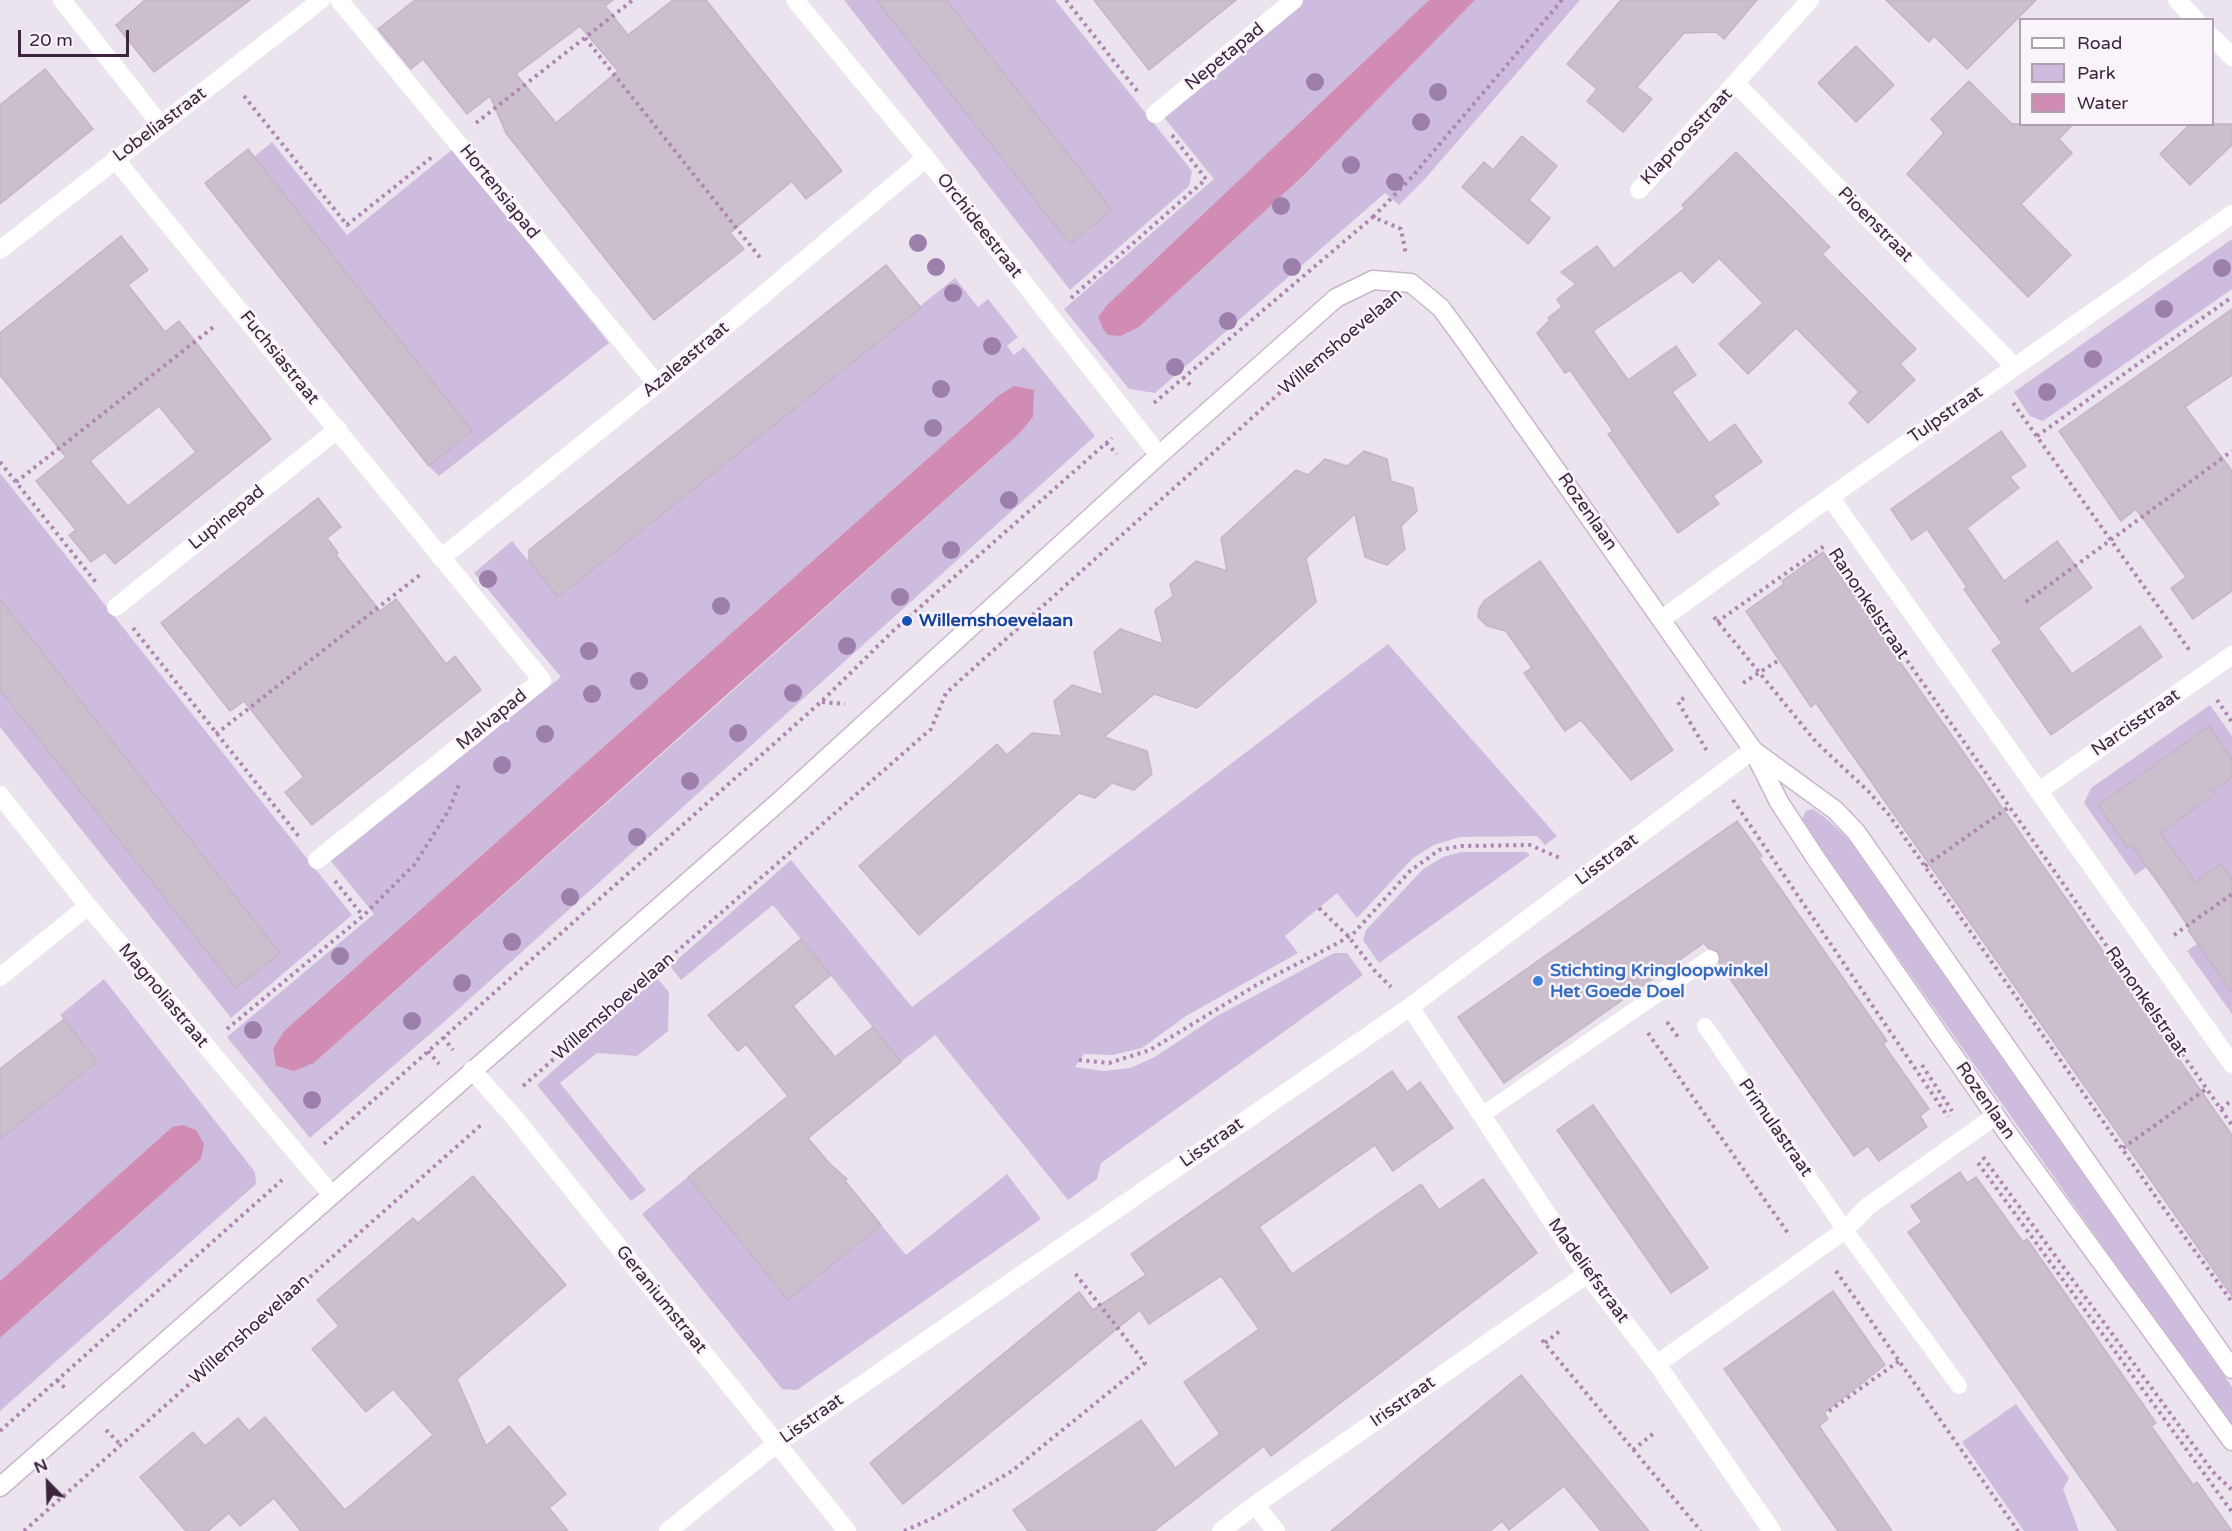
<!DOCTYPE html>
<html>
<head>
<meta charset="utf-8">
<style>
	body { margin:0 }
	#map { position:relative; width:2232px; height:1531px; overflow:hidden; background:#ebe3ed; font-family:"Varela Round",sans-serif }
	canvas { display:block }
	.legend { position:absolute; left:2019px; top:18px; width:195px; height:108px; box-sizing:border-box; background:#f8f4f9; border:2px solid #aea0ae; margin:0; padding:8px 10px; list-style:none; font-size:18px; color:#3e233e }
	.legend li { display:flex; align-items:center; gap:12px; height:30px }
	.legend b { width:30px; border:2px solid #aea0ae }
	.north { position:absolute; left:18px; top:1453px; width:60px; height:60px; -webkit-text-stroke:4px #f8f4f9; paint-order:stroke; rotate:337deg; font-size:16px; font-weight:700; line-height:24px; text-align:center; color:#3e233e }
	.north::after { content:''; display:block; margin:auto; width:21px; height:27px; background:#3e233e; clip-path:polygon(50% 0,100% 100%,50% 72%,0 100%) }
	.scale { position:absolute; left:18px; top:30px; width:111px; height:27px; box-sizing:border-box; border:3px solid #3e233e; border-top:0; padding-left:8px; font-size:18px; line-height:21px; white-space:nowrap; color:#3e233e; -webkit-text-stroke:4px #f8f4f9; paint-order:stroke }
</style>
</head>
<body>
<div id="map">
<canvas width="2232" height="1531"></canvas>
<ul class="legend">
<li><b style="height:8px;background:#fff"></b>Road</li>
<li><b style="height:16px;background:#cebcde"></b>Park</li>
<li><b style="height:16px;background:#d18cb4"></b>Water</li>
</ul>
<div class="north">N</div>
<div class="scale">20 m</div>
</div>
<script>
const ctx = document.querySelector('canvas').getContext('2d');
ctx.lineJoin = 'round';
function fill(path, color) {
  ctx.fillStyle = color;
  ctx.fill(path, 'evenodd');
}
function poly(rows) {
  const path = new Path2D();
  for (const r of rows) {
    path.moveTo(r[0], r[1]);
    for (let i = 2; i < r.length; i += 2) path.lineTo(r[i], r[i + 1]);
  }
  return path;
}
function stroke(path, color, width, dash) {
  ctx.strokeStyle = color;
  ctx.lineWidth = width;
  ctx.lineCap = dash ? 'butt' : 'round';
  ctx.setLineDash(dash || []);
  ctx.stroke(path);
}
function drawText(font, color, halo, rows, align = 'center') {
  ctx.font = font + ' "Varela Round",sans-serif';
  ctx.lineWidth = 5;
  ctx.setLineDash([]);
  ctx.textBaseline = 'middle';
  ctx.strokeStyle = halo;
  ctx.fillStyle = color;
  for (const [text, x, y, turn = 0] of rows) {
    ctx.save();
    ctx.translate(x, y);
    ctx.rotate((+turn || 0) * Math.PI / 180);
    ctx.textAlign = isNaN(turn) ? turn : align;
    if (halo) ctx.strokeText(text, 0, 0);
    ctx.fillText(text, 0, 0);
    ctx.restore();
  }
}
const green = poly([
	[844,0,1055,0,1192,171,1189,186,1070,290],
	[1303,0,1429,0,1106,306,1098,317,1121,336,1139,327,1302,177,1475,0,1580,0,1424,180,1399,205,1385,193,1155,393,1129,389,1064,309,1214,179,1162,115],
	[272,142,347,235,453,149,609,343,439,476,429,466,472,431,254,157],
	[2232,239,2232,289,2043,421,2030,416,2014,392],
	[955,278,978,307,988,299,1018,337,1007,346,1014,355,1024,347,1095,436,444,1022,310,1138,227,1037,374,914,331,861,561,677,474,573,512,541,558,596],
	[998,396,1033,417,1019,434,708,713,314,1063,273,1048,284,1031],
	[0,473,352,915,231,1018,0,727],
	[1388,644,1557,836,1545,845,1537,836,1460,837,1434,845,1413,858,1357,918,1337,893,1285,936,1298,953,1186,1016,1142,1048,1113,1055,1084,1054,1075,1067,1104,1071,1130,1068,1153,1058,1217,1016,1334,953,1347,953,1363,975,1101,1163,1097,1179,1068,1200,935,1035,901,1062,773,905,681,980,670,966,791,860,912,1007],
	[2210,705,2232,736,2232,759,2209,727,2098,805,2128,847,2156,828,2214,795,2202,778,2232,777,2232,879,2221,864,2200,879,2208,901,2171,850,2135,875,2084,803,2091,788],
	[1813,809,1828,820,1850,841,2232,1387,2232,1428,1805,826,1802,819,1806,811],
	[1461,852,1526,852,1530,855,1379,963,1363,940,1366,930,1423,869,1443,857],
	[2197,944,2232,969,2221,977,2232,993,2232,1014,2187,951],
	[657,978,669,992,668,1031,637,1056,597,1053,560,1083,646,1190,631,1201,537,1085],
	[104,979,255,1172,256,1184,0,1411,0,1338,201,1159,172,1127,0,1281,0,1139,97,1062,60,1015],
	[1007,1174,1041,1219,797,1390,782,1389,642,1214,688,1177,788,1300,881,1225,906,1255],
	[2016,1404,2069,1478,2063,1489,2079,1531,2024,1531,1962,1442]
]);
const water = poly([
	[1429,0,1475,0,1302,177,1139,327,1121,336,1108,335,1103,329,1098,317,1106,306],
	[1014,386,1034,390,1033,417,1019,434,314,1063,294,1071,276,1066,273,1048,284,1031,998,396],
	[183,1125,196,1130,204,1144,201,1159,0,1338,0,1281,172,1127]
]);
const building = poly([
	[145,0,250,0,154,72,116,25,145,0],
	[415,0,613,0,605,6,628,35,673,0,706,0,842,171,806,199,792,181,730,233,744,249,654,320,506,133,490,96,467,114,423,59,411,69,378,29,415,0],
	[580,26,618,71,556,123,516,74,580,26],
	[876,0,946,0,1112,210,1070,244,876,0],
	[1094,0,1236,0,1149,70,1094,0],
	[1621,0,1757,0,1724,39,1716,32,1684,33,1637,87,1652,99,1623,132,1587,101,1597,89,1567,64,1621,0],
	[1886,0,2036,0,1967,69,1934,36,1929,42,1886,0],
	[1856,46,1894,85,1856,122,1818,83,1856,46],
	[45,69,93,129,0,204,0,105,45,69],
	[1969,81,2012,124,2073,124,2059,139,2072,153,2021,204,2071,255,2028,297,1907,174,1944,133,1931,119,1969,81],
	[2190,124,2232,124,2232,145,2190,185,2160,154,2190,124],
	[1522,136,1557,166,1529,200,1550,218,1528,244,1462,187,1484,162,1493,170,1522,136],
	[248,149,472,431,429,466,205,183,248,149],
	[1736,152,1830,247,1822,254,1916,349,1900,364,1915,380,1868,423,1849,403,1859,392,1796,328,1748,374,1719,344,1763,303,1719,258,1693,283,1681,270,1593,331,1628,380,1676,346,1696,375,1672,392,1709,443,1735,424,1762,462,1713,496,1719,504,1678,533,1608,434,1613,431,1570,370,1565,373,1537,333,1550,320,1548,318,1562,307,1557,299,1576,284,1561,272,1597,246,1614,269,1685,208,1682,205,1736,152],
	[121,236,148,270,128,285,165,332,179,321,271,439,115,564,105,552,91,562,69,535,76,530,36,481,66,457,0,375,0,333,121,236],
	[159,406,196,452,128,506,90,461,159,406],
	[886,265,921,308,558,597,529,561,529,550,886,265],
	[2232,309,2232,375,2185,407,2232,471,2232,591,2193,619,2171,588,2186,577,2136,509,2121,521,2059,431,2232,309],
	[2001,431,2026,466,2010,477,2019,488,1967,528,2004,581,2057,541,2092,588,2038,628,2072,674,2140,626,2162,657,2051,735,1992,650,2002,643,1964,589,1967,587,1927,529,1912,540,1891,509,2001,431],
	[1364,451,1387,459,1391,481,1413,488,1417,511,1401,526,1405,549,1387,565,1365,557,1355,514,1306,558,1316,602,1215,692,1197,708,1154,694,1104,737,1147,751,1152,774,1134,790,1112,783,1095,798,1079,793,919,935,859,866,997,744,1007,755,1032,733,1062,736,1054,701,1072,685,1103,695,1094,652,1120,629,1163,644,1155,610,1173,596,1170,584,1196,561,1227,571,1221,538,1296,470,1308,475,1325,459,1347,466,1364,451],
	[318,498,341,527,327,538,338,553,336,555,380,611,396,599,446,664,455,656,481,690,312,825,285,792,304,777,244,701,230,711,161,623,318,498],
	[1823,552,1852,593,1855,591,1884,632,1881,635,2232,1135,2232,1296,1816,703,1811,707,1746,611,1784,584,1782,581,1823,552],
	[1540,561,1673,750,1631,780,1581,720,1565,731,1524,673,1532,668,1506,631,1487,626,1478,617,1479,609,1485,600,1540,561],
	[0,599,280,953,236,988,0,690,0,599],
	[2209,726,2232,759,2232,777,2212,791,2214,794,2161,833,2195,882,2221,864,2232,879,2232,993,2188,930,2190,929,2165,892,2131,845,2127,847,2098,805,2209,726],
	[1737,821,1762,856,1759,858,1887,1041,1883,1044,1929,1109,1920,1116,1927,1127,1879,1161,1868,1146,1854,1156,1719,963,1720,958,1718,952,1708,948,1704,943,1504,1083,1458,1017,1737,821],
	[801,939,831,975,793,1006,835,1057,873,1027,901,1062,808,1138,829,1163,847,1179,845,1181,881,1225,788,1300,688,1177,788,1096,746,1044,738,1051,708,1015,801,939],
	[64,1019,97,1062,0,1139,0,1069,64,1019],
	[1392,1071,1407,1092,1420,1082,1453,1128,1393,1171,1375,1145,1259,1227,1292,1274,1421,1184,1439,1210,1483,1179,1537,1253,1271,1456,1264,1446,1154,1531,1028,1531,1013,1510,1141,1420,1175,1468,1220,1434,1184,1382,1259,1329,1221,1276,1149,1324,1140,1310,903,1504,870,1463,1079,1292,1093,1310,1146,1275,1131,1254,1392,1071],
	[1593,1105,1708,1268,1671,1293,1557,1130,1593,1105],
	[1960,1172,1967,1183,1976,1177,2023,1242,2027,1239,2156,1423,2151,1426,2193,1485,2197,1482,2232,1531,2118,1531,1908,1232,1922,1222,1911,1206,1960,1172],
	[473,1176,566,1285,457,1379,486,1446,509,1426,566,1494,549,1508,568,1531,301,1531,274,1498,240,1526,229,1513,208,1531,186,1531,140,1477,193,1432,205,1446,238,1418,249,1431,265,1417,345,1510,433,1435,393,1389,366,1412,312,1349,339,1326,317,1300,413,1218,418,1223,473,1176],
	[1833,1291,1885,1365,1824,1413,1828,1419,1819,1426,1892,1531,1838,1531,1724,1369,1833,1291],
	[1521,1375,1649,1531,1601,1531,1564,1486,1509,1530,1502,1521,1490,1531,1331,1531,1521,1375]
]);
const path = poly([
	[1066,0,1138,92],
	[585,38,762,260],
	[244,96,347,225,432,157],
	[476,123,633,0],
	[1373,217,1410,179,1562,0],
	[1071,298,1206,179,1172,135],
	[1183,377,1193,388],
	[1154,403,1373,217,1401,229,1406,255],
	[2013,403,2190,651],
	[2037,436,2232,297],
	[1106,443,1117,454],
	[0,462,98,585],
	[16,482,216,325],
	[2026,602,2232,451],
	[1714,617,1816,742,1868,791,1889,815,2160,1203,2232,1302],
	[1717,622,1827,544],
	[133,628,300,838],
	[1890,636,2232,1125],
	[1743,683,1779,660],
	[1684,698,1678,702,1707,751],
	[2217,700,2232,722],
	[822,702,845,704],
	[216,734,421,574],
	[1733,800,1948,1117],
	[1925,866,2009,807],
	[335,881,363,916],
	[1319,908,1348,936,1375,971,1391,987],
	[2174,935,2232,894],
	[1667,1022,1678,1037],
	[227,1029,363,916,415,864,449,810,460,782],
	[1648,1033,1790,1236],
	[443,1037,453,1050],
	[428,1051,439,1064],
	[1079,1060,1109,1063,1150,1050,1258,984,1336,944,1353,934,1410,871,1439,850,1461,846,1530,845,1560,858],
	[1922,1065,1952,1111],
	[523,1086,931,729,946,693,1333,345,1371,315],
	[2221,1109,2232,1100],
	[324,1144,822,701,894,630,1112,438],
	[2123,1148,2206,1089],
	[1983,1157,2213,1472,2232,1490],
	[1978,1163,2232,1512],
	[1836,1271,2018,1531],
	[1542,1340,1701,1531],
	[1545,1343,1561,1330],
	[57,1380,67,1390],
	[1829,1411,1899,1361],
	[106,1430,121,1445],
	[0,1431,282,1180],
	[1633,1450,1654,1433],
	[24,1531,482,1124],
	[904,1531,933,1518,1012,1471,1145,1363,1074,1272]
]);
const lane = poly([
	[1705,1026,1845,1230,1959,1386],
	[1482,1115,1710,958]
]);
const street = poly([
	[62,0,160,124],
	[339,0,657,384],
	[795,0,926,158,1159,455],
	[2177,0,2196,20],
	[2212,37,2232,57],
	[1736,84,2014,366],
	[1155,114,1294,0],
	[115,159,542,680,317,860],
	[1639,190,1810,0],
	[0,250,321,0],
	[1830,497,2232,1064],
	[441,558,657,384,926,158],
	[116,607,338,429],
	[1662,619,1830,497,2232,214],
	[2039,791,2232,655],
	[0,795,88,906,331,1194],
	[0,977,88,906],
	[1410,1007,1587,1274,1657,1364,1772,1531],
	[472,1070,514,1117,847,1531],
	[1657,1364,1845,1230,1867,1207,1995,1116],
	[1255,1505,1276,1531],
	[668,1531,776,1444,1410,1007,1753,750],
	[1221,1531,1255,1505,1587,1274]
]);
const secondary = poly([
	[1754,751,1835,810,1856,832,2232,1369],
	[0,1487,782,799,1159,455,1336,298,1373,280,1411,283,1441,308,1468,345,1753,750,1779,802,1817,860,2006,1131,2232,1441]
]);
const trees = [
	[1315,82],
	[1438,92],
	[1421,122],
	[1351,165],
	[1395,182],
	[1281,206],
	[918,243],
	[936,267],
	[1292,267],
	[2222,268],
	[953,293],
	[2164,309],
	[1228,321],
	[992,346],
	[2093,359],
	[1175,367],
	[941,389],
	[2047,392],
	[933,428],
	[1009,500],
	[951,550],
	[488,579],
	[900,597],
	[721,606],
	[847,646],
	[589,651],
	[639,681],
	[793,693],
	[592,694],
	[738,733],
	[545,734],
	[502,765],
	[690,781],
	[637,837],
	[570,897],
	[512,942],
	[340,956],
	[462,983],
	[412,1021],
	[253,1030],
	[312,1100]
];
const markers = [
	[907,621,6,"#1a4fb4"],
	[1538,981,6,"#3f7fe0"]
];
const streetNames = [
	["Nepetapad",1225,57,-39],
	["Lobeliastraat",160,125,-37],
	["Klaproosstraat",1687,137,-47],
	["Hortensiapad",499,192,51],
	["Pioenstraat",1875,225,45],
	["Orchideestraat",979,226,52],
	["Willemshoevelaan",1341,342,-40],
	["Fuchsiastraat",279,358,51],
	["Azaleastraat",686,360,-40],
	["Tulpstraat",1946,415,-35],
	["Rozenlaan",1587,512,55],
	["Lupinepad",227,518,-39],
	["Ranonkelstraat",1868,604,56],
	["Malvapad",492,720,-39],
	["Narcisstraat",2136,723,-35],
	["Lisstraat",1607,860,-37],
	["Magnoliastraat",163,996,50],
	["Ranonkelstraat",2146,1002,55],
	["Willemshoevelaan",614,1007,-41],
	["Rozenlaan",1985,1101,55],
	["Primulastraat",1775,1128,55],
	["Lisstraat",1212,1143,-35],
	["Madeliefstraat",1588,1271,54],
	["Geraniumstraat",661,1300,51],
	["Willemshoevelaan",250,1330,-42],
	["Irisstraat",1403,1402,-35],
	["Lisstraat",812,1419,-35]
];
const transitNames = [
	["Willemshoevelaan",919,621]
];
const shopNames = [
	["Stichting Kringloopwinkel",1550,971],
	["Het Goede Doel",1550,992]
];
fill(green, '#cebcde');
fill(water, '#d18cb4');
fill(building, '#cbbfcd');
stroke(building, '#c4b5c6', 1.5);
stroke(secondary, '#cab6cc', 21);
stroke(path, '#ae84b0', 4, [3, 4.5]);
stroke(lane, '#fff', 16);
stroke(street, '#fff', 18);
stroke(secondary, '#fff', 18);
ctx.fillStyle = '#9c7fab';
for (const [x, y] of trees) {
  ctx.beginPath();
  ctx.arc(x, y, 9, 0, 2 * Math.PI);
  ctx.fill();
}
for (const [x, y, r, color] of markers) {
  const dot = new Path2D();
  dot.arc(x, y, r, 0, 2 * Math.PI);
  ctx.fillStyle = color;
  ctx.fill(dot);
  stroke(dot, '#f8f4f9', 2);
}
drawText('18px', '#3e233e', '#f8f4f9', streetNames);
drawText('bold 18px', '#164399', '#f8f4f9', transitNames, 'left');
drawText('bold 18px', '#366cbe', '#f8f4f9', shopNames, 'left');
</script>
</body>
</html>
